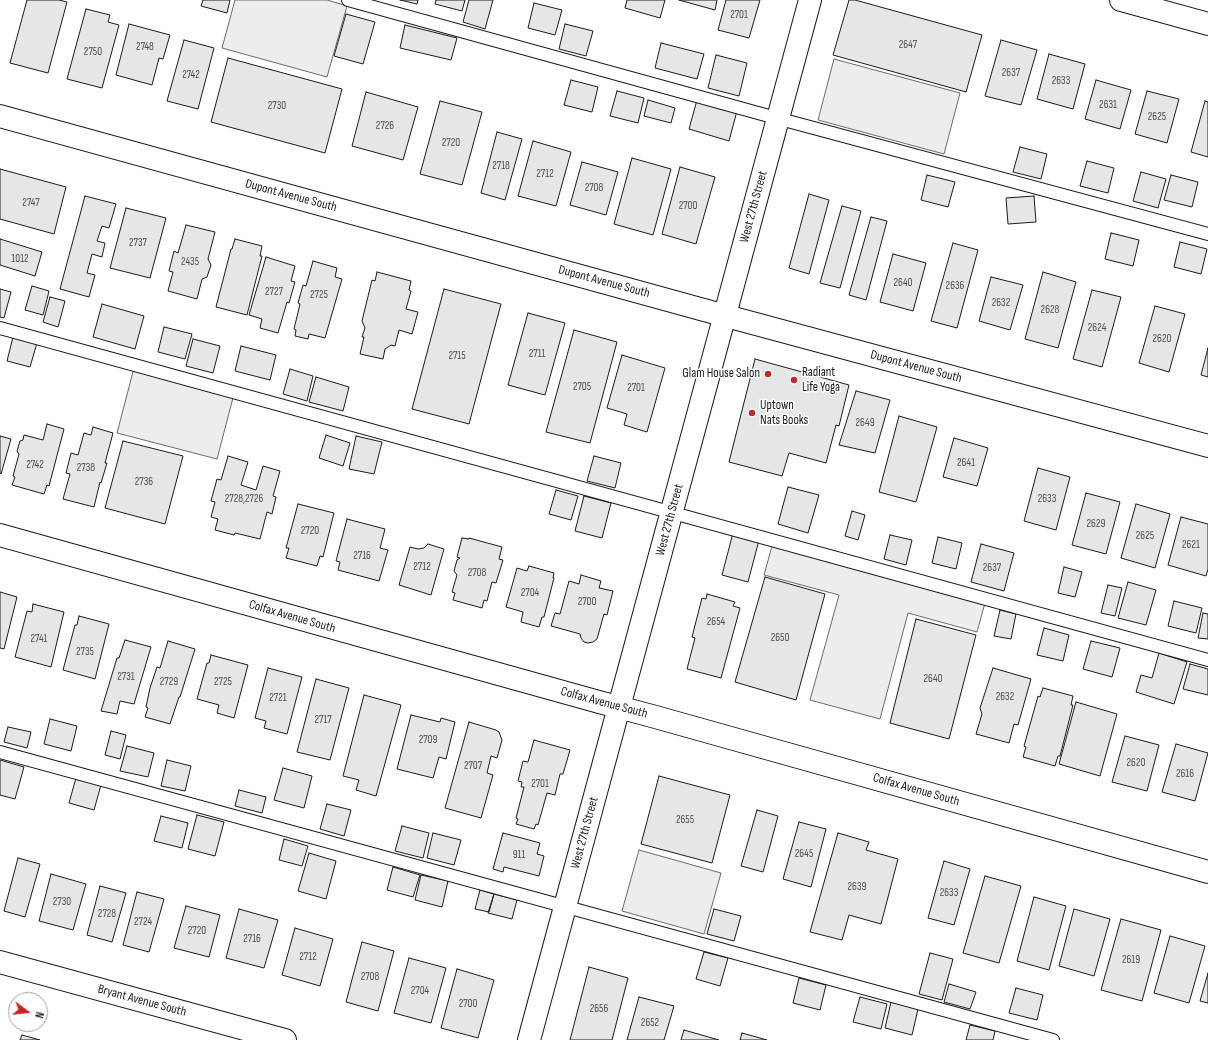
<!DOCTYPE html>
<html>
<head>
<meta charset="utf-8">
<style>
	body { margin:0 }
	#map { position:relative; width:1208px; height:1040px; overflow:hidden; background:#fff; font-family:"Sofia Sans Condensed",sans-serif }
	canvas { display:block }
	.north { position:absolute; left:8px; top:992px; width:40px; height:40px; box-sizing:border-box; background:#fff; border:1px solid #a3a3a3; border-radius:50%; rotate:105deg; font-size:11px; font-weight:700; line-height:16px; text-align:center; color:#1a1a1a }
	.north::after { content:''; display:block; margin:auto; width:14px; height:18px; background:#c62828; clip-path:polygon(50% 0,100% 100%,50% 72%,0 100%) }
</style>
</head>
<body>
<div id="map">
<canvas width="1208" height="1040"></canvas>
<div class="north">N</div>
</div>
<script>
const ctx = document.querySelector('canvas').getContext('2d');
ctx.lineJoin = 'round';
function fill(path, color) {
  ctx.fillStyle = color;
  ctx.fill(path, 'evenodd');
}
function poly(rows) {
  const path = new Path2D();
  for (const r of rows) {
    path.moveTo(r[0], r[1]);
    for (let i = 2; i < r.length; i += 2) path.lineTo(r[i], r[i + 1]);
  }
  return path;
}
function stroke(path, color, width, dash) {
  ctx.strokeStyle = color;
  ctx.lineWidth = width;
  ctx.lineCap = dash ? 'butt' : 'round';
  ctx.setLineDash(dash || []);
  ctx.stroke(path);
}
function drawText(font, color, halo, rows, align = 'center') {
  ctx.font = font + ' "Sofia Sans Condensed",sans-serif';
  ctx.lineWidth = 3;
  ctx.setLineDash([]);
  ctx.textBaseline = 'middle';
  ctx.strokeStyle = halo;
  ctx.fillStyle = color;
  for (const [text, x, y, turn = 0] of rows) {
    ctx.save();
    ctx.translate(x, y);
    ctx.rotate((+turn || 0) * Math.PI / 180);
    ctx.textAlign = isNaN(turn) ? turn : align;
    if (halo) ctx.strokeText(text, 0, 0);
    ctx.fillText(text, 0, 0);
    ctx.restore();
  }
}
const parking = poly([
	[235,0,327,0,347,6,327,77,222,48,235,0],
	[834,59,960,93,944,154,818,120,834,59],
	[134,368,234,394,217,459,117,433,134,368],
	[772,546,985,603,977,632,908,613,880,719,810,700,839,595,764,575,772,546],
	[639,850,721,873,704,934,622,911,639,850]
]);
const building = poly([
	[27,0,59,0,67,2,48,73,10,63,27,0],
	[203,0,230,0,227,13,201,6,203,0],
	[400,0,418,0,417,4,400,0],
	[436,0,465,0,462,11,435,4,436,0],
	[469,0,493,0,485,29,463,22,469,0],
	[627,0,665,0,660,18,625,8,627,0],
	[679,0,717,0,715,10,679,0],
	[726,0,760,0,749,38,718,30,726,0],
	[849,0,855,0,982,35,966,92,833,55,849,0],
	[534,3,562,10,555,35,528,28,534,3],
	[86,9,110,15,108,22,119,25,102,88,67,79,86,9],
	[346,14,375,22,363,64,334,56,346,14],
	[129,24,170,35,163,59,159,58,152,85,116,75,129,24],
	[565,24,593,31,586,56,559,49,565,24],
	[405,25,457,38,451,60,400,48,405,25],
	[184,40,214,48,198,109,167,101,184,40],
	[1001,40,1037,50,1021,105,985,96,1001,40],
	[661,43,704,54,697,79,655,68,661,43],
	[1049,54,1085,64,1073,109,1037,99,1049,54],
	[716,55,747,63,739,96,708,88,716,55],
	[228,58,342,89,325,153,211,122,228,58],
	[571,80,598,87,592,112,564,105,571,80],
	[1096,80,1131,90,1120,129,1085,119,1096,80],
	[617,91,644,98,638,123,610,116,617,91],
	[1147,91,1179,99,1167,143,1135,134,1147,91],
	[366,92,418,107,403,160,352,146,366,92],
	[648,100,675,108,671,123,644,116,648,100],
	[697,100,737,111,729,141,689,129,697,100],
	[440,101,482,112,462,185,420,174,440,101],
	[1205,101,1208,102,1208,157,1191,152,1205,101],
	[497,132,522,139,505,200,481,193,497,132],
	[533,141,571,152,556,206,518,196,533,141],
	[1020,147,1047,154,1041,179,1013,172,1020,147],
	[632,158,671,169,653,235,614,224,632,158],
	[1087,161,1114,168,1108,193,1080,186,1087,161],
	[582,162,618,172,606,215,570,205,582,162],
	[680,167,715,177,696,244,662,234,680,167],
	[0,169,66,187,54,234,0,219,0,169],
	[1141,172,1166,179,1158,208,1133,201,1141,172],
	[927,175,955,182,948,207,921,200,927,175],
	[1171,175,1198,182,1192,207,1164,200,1171,175],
	[809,194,829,200,809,274,789,268,809,194],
	[85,196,116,204,109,228,102,226,97,241,105,243,102,257,92,254,87,273,95,275,89,297,60,289,85,196],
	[1034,196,1036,222,1008,224,1006,198,1034,196],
	[842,206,861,211,840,288,820,283,842,206],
	[126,208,166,218,150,278,110,268,126,208],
	[871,217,887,221,866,300,849,295,871,217],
	[186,225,215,232,208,259,211,265,207,277,202,279,197,299,168,291,173,272,169,271,174,251,178,253,186,225],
	[1111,233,1139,240,1133,266,1105,259,1111,233],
	[0,239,42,252,35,276,0,265,0,239],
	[235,239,262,246,260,256,262,256,247,315,216,307,231,249,232,249,235,239],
	[1180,242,1207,249,1201,274,1174,267,1180,242],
	[953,243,978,250,957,328,931,321,953,243],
	[893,254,926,263,913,311,880,302,893,254],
	[266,257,295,266,291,281,295,282,289,303,287,302,278,333,260,328,262,319,249,315,266,257],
	[313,261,337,268,335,277,342,279,325,338,309,334,308,339,295,336,296,330,294,329,300,304,298,303,303,285,306,286,313,261],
	[377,272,411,281,409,290,411,291,406,309,418,312,412,334,399,330,395,346,391,345,385,349,383,359,360,354,364,337,362,337,365,328,362,321,372,280,375,281,377,272],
	[1043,272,1076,282,1058,348,1025,339,1043,272],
	[991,277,1023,285,1010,330,979,321,991,277],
	[32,286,49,291,43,315,25,310,32,286],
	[0,289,11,292,4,318,0,317,0,289],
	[444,289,501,304,469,424,412,409,444,289],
	[1092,290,1121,297,1102,367,1073,359,1092,290],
	[50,297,65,301,58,327,43,322,50,297],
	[102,304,144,316,135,349,93,337,102,304],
	[1155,306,1185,314,1169,372,1139,363,1155,306],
	[528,313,565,323,545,395,508,385,528,313],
	[164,327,192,334,185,359,158,352,164,327],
	[574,330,617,342,590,443,546,432,574,330],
	[13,337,37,343,30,367,7,361,13,337],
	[193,339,220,346,213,373,186,366,193,339],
	[241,346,276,355,270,380,235,371,241,346],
	[1208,348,1208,377,1201,375,1208,348],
	[622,355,665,368,647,432,624,425,627,414,607,408,622,355],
	[755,359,849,385,839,426,836,425,826,463,789,453,782,476,729,462,755,359],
	[290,369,313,376,307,401,283,394,290,369],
	[316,377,349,387,343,411,309,402,316,377],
	[856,391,890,400,875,453,839,445,856,391],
	[899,416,937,427,916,502,879,492,899,416],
	[47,424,64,429,49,486,47,485,44,494,12,485,15,477,13,476,19,454,17,451,20,441,23,440,24,435,43,440,47,424],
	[93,427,113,433,105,463,107,463,101,483,100,482,94,507,63,499,70,474,66,473,71,453,78,455,84,433,91,435,93,427],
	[326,435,350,443,343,466,319,458,326,435],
	[0,436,11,439,1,474,0,473,0,436],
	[356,436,382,442,374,474,349,469,356,436],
	[954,438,988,448,977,486,943,477,954,438],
	[123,441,183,456,165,524,105,508,123,441],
	[228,456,248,462,241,485,256,490,263,466,280,471,273,496,276,497,272,514,267,512,260,539,235,533,234,535,215,530,218,519,211,517,215,502,211,501,217,479,221,480,228,456],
	[594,456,621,463,615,488,587,481,594,456],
	[1038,468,1070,477,1056,530,1024,521,1038,468],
	[788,487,819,495,808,533,778,524,788,487],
	[556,490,578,496,571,520,549,514,556,490],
	[1086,493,1120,502,1106,554,1072,545,1086,493],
	[584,496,611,503,602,538,575,531,584,496],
	[298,504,334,513,323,557,320,556,317,566,286,558,289,548,286,548,298,504],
	[1136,504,1170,514,1155,568,1121,558,1136,504],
	[852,511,865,515,858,540,845,536,852,511],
	[1181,517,1208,524,1208,569,1206,576,1168,565,1181,517],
	[347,519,385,529,380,548,388,550,379,581,338,570,340,562,336,561,347,519],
	[733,533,759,540,748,582,722,575,733,533],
	[890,535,912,540,906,565,884,559,890,535],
	[938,537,962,543,956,569,932,563,938,537],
	[462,538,469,539,469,538,502,547,499,559,503,560,496,583,492,582,487,601,484,600,482,608,453,600,455,593,452,592,457,575,454,571,457,560,460,558,457,557,462,538],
	[428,544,444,549,431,595,399,585,410,547,418,549,424,548,428,544],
	[981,544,1014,553,1004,591,971,582,981,544],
	[529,566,554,573,553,578,554,578,544,617,542,617,539,627,521,622,523,612,506,607,517,568,527,571,529,566],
	[1064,567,1082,572,1075,597,1058,593,1064,567],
	[581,575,601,581,599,588,613,591,607,615,604,614,597,639,593,642,588,643,584,642,581,638,580,634,551,626,555,613,560,614,569,581,579,584,581,575],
	[765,577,825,594,796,700,735,682,765,577],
	[1128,582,1156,590,1146,625,1118,618,1128,582],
	[1108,585,1122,588,1115,616,1101,613,1108,585],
	[0,592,17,597,4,649,0,648,0,592],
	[707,594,735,602,733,606,740,608,721,678,687,669,695,638,692,637,702,598,706,599,707,594],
	[1174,601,1202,608,1196,633,1168,626,1174,601],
	[33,604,64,612,51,667,15,657,27,611,32,612,33,604],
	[1000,610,1016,614,1011,639,994,636,1000,610],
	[1203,613,1208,614,1208,639,1198,638,1203,613],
	[79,616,109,624,95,679,63,670,75,625,77,625,79,616],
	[916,619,976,635,949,739,890,723,916,619],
	[1044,628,1069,635,1063,661,1037,655,1044,628],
	[125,640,151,647,134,704,120,701,117,714,101,711,117,658,119,658,125,640],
	[168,641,195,649,180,697,179,697,170,724,145,717,148,708,146,707,150,688,157,667,160,668,168,641],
	[1091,641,1120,648,1112,677,1083,669,1091,641],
	[1159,653,1187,662,1174,704,1136,692,1141,675,1152,678,1159,653],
	[211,655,248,665,234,718,217,713,219,705,197,699,207,663,209,663,211,655],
	[1190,664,1208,669,1208,695,1183,689,1190,664],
	[268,668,302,677,287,734,264,728,266,721,255,718,268,668],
	[993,668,1031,679,1018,725,1014,724,1009,743,976,734,982,714,980,708,993,668],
	[316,679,349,688,330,760,297,752,316,679],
	[1043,688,1073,696,1071,705,1073,705,1060,756,1058,756,1055,766,1023,757,1026,747,1024,746,1038,696,1040,697,1043,688],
	[364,695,401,705,376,796,356,790,359,780,343,776,364,695],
	[1076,702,1117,714,1100,776,1059,764,1076,702],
	[411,715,440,722,441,718,455,722,446,759,439,757,433,778,397,769,411,715],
	[50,719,77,726,71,751,44,744,50,719],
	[469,722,496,730,499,732,502,740,497,758,491,756,487,773,493,775,481,818,445,808,469,722],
	[8,727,31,732,27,748,4,742,8,727],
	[111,731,126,735,120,759,105,755,111,731],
	[1125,736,1159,745,1147,791,1112,782,1125,736],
	[534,740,570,750,563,774,560,774,555,795,547,793,538,825,536,824,534,829,516,824,518,819,516,818,524,787,521,787,522,782,518,781,523,761,528,762,534,740],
	[1176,744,1208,753,1195,801,1162,792,1176,744],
	[127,746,154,753,148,777,120,771,127,746],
	[0,760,24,767,15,799,0,795,0,760],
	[167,760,191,766,185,791,161,786,167,760],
	[283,768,312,776,304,808,274,800,283,768],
	[659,776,730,795,712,863,641,844,659,776],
	[76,778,101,785,94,810,69,803,76,778],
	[239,790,266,797,262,813,235,806,239,790],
	[327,804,351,810,344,836,320,829,327,804],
	[757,810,778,816,763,872,741,866,757,810],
	[197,815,224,822,215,856,188,849,197,815],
	[161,816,188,823,182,848,154,841,161,816],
	[799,822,826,829,811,887,783,879,799,822],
	[402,826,429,833,423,858,395,851,402,826],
	[433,833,461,840,454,865,427,858,433,833],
	[503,833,540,843,537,854,544,856,539,876,504,867,503,872,493,869,503,833],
	[838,833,869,842,866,850,898,859,881,924,849,915,842,940,810,932,838,833],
	[284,839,308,846,302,866,279,860,284,839],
	[309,853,336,861,326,899,298,891,309,853],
	[18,858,40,864,25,917,4,911,18,858],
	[944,861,970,869,954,925,928,918,944,861],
	[393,867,420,875,413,897,387,890,393,867],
	[51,874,86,884,73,930,39,921,51,874],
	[421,875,448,881,442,907,415,900,421,875],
	[985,876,1021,886,999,963,963,953,985,876],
	[100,886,126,893,112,942,87,935,100,886],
	[480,890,494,894,489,912,475,909,480,890],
	[137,892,164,899,149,952,123,945,137,892],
	[494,894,517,900,512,919,488,913,494,894],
	[1034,897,1066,906,1049,970,1017,961,1034,897],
	[186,906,220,915,209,957,174,948,186,906],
	[239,909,278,920,264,968,226,958,239,909],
	[714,909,741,916,734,941,707,934,714,909],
	[1074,909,1110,919,1094,976,1059,966,1074,909],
	[1121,919,1161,930,1142,1001,1101,990,1121,919],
	[295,928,333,939,320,986,282,975,295,928],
	[1170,936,1205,946,1189,1003,1154,993,1170,936],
	[362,942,394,951,378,1011,346,1002,362,942],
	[704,952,728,958,720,986,696,979,704,952],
	[930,953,953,959,942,1000,919,994,930,953],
	[409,958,446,968,431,1023,394,1013,409,958],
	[589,967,628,978,612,1040,570,1040,589,967],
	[457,969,494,980,478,1038,441,1028,457,969],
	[1208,973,1208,1003,1200,1001,1208,973],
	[799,978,826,985,820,1010,793,1003,799,978],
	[949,984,976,992,970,1009,944,1002,949,984],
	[1016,988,1043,995,1037,1020,1009,1013,1016,988],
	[639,997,674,1006,664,1040,627,1040,639,997],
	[860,997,887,1004,881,1029,853,1022,860,997],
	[891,1002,918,1009,912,1035,885,1028,891,1002],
	[970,1025,995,1031,993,1040,966,1040,970,1025],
	[684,1030,719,1040,681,1040,684,1030],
	[742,1033,767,1040,740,1040,742,1033],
	[22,1035,40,1040,20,1040,22,1035]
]);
const service = poly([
	[348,0,769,116,1208,234],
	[0,328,1208,660],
	[0,752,1053,1040]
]);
const minor = poly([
	[1121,0,1208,24],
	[0,535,599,702,652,716,1208,872],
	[0,962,285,1040],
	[529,1040,810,0]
]);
const tertiary = poly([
	[0,116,704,310,1208,446]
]);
const markers = [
	[768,374,4,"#c62828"],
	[794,380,4,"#c62828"],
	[752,413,4,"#c62828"]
];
const numberNames = [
	["2701",739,15],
	["2647",908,45],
	["2748",145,47],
	["2750",93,52],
	["2637",1011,73],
	["2742",191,75],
	["2633",1061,81],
	["2631",1108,105],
	["2730",277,106],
	["2625",1157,117],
	["2726",385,126],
	["2720",451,143],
	["2718",501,166],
	["2712",545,174],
	["2708",594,188],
	["2747",31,203],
	["2700",688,206],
	["2737",138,243],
	["1012",20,259],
	["2435",190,262],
	["2640",903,283],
	["2636",955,286],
	["2727",274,292],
	["2725",319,295],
	["2632",1001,303],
	["2628",1050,310],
	["2624",1097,328],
	["2620",1162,339],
	["2711",537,354],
	["2715",457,356],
	["2705",582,387],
	["2701",636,388],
	["2649",865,423],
	["2641",966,463],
	["2742",35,465],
	["2738",86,468],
	["2736",144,482],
	["2728,2726",244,499],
	["2633",1047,499],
	["2629",1096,524],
	["2720",310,531],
	["2625",1145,536],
	["2621",1191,545],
	["2716",362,556],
	["2712",422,567],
	["2637",992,568],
	["2708",477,573],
	["2704",530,593],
	["2700",587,602],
	["2654",716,622],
	["2650",780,638],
	["2741",39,639],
	["2735",85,652],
	["2731",126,677],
	["2640",933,679],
	["2729",169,682],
	["2725",223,682],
	["2632",1005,697],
	["2721",278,698],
	["2717",323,720],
	["2709",428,740],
	["2620",1136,763],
	["2707",473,766],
	["2616",1185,774],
	["2701",540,784],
	["2655",685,820],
	["2645",804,854],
	["911",519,855],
	["2639",857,887],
	["2633",949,893],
	["2730",62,902],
	["2728",107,914],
	["2724",143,922],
	["2720",197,931],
	["2716",252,939],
	["2712",308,957],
	["2619",1131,960],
	["2708",370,977],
	["2704",420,991],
	["2700",468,1004],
	["2656",599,1009],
	["2652",650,1023]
];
const streetNames = [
	["Dupont Avenue South",291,196,15],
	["West 27th Street",754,207,-75],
	["Dupont Avenue South",604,282,15],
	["Dupont Avenue South",916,367,15],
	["West 27th Street",670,520,-75],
	["Colfax Avenue South",292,617,16],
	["Colfax Avenue South",604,703,15],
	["Colfax Avenue South",916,790,16],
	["West 27th Street",585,833,-75],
	["Bryant Avenue South",142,1001,15]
];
const poiNames = [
	["Radiant",802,373],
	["Life Yoga",802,388],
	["Glam House Salon",760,374,"right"],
	["Uptown",760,406],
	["Nats Books",760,421]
];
fill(parking, '#ededed');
stroke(parking, '#6a6a6a', 1);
fill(building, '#e6e6e6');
stroke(building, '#1a1a1a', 1);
stroke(service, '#1a1a1a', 14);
stroke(minor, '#1a1a1a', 24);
stroke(tertiary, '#1a1a1a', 24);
stroke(service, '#fff', 12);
stroke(minor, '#fff', 22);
stroke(tertiary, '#fff', 22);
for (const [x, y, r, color] of markers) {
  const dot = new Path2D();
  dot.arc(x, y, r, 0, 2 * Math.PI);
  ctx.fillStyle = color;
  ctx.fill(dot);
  stroke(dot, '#fff', 1.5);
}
drawText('11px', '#4d4d4d', null, numberNames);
drawText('13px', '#1a1a1a', '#fff', streetNames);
drawText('13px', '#1a1a1a', '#fff', poiNames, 'left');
</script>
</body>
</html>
